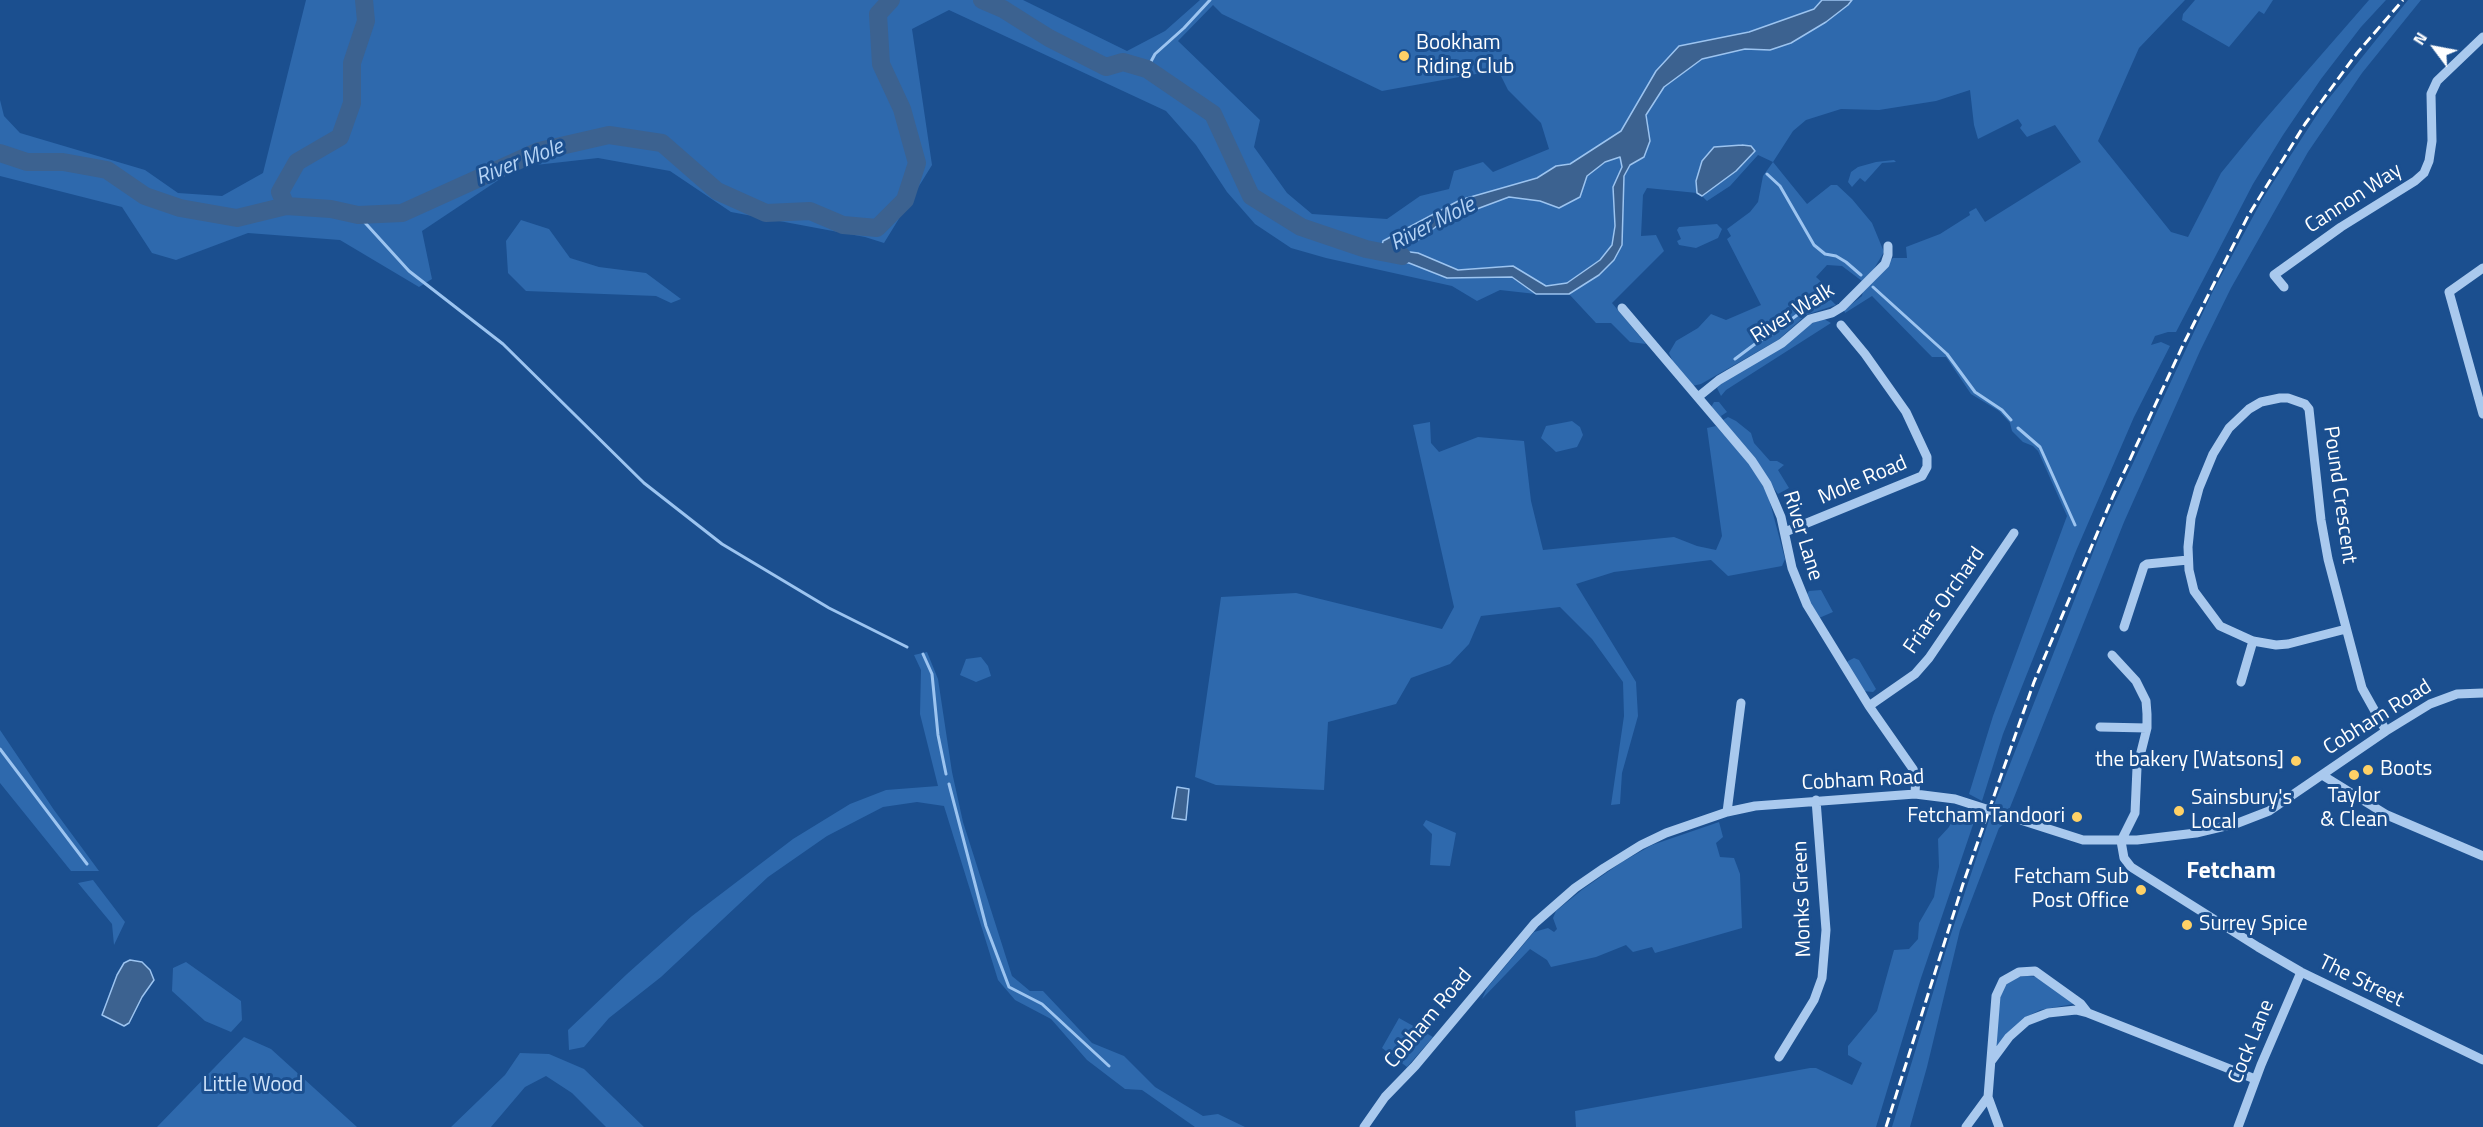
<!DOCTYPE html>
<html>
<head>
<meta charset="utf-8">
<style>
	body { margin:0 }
	#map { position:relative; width:2483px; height:1127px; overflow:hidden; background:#1b4f8f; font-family:"Titillium Web",sans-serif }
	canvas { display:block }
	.north { position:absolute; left:2405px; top:18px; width:60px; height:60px; -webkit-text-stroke:4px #1b4f8f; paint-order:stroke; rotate:302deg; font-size:16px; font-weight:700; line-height:24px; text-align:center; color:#fff }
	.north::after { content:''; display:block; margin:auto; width:21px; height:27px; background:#fff; clip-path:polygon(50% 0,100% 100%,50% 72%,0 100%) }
</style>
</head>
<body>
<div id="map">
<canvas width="2483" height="1127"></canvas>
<div class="north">N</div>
</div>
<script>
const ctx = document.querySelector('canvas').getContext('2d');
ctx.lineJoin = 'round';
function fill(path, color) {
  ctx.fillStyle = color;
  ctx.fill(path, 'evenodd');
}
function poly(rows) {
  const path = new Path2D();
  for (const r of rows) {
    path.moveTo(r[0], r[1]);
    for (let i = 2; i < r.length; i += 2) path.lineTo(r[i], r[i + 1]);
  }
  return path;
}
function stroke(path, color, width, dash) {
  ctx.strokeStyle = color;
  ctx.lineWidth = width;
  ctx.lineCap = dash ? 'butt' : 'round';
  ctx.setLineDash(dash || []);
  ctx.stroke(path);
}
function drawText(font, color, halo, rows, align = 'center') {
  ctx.font = font + ' "Titillium Web",sans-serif';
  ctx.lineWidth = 6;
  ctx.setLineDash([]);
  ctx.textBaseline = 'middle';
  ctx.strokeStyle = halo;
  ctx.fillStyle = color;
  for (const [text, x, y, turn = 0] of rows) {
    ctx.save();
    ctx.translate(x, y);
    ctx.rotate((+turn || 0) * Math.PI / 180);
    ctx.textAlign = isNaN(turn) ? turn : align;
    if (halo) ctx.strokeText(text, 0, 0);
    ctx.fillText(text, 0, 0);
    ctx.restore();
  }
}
const green = poly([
	[306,0,1023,0,1127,51,1165,31,1200,0,1822,0,1814,9,1749,32,1679,46,1656,71,1621,131,1589,154,1570,164,1556,166,1537,178,1460,200,1383,241,1379,259,1409,263,1447,278,1512,277,1536,294,1500,290,1477,301,1452,286,1326,258,1291,248,1255,224,1227,192,1196,145,1166,111,949,10,912,29,932,165,884,243,865,237,731,212,670,171,598,158,518,167,422,231,432,279,419,287,340,240,248,233,176,260,152,253,122,207,0,176,0,100,4,116,20,133,145,170,178,193,222,196,263,173],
	[1213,5,1222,14,1382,91,1498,70,1508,90,1541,123,1549,149,1493,172,1483,162,1454,171,1449,189,1420,196,1387,219,1312,214,1287,193,1254,147,1260,120,1178,41],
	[1852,0,2185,0,2139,48,2098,141,2171,232,2188,237,2221,173,2261,124,2369,0,2386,0,2361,27,2321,79,2283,135,2253,184,2176,332,2168,332,2155,336,2151,345,2161,342,2170,346,2134,417,2076,551,2003,734,1982,801,1969,794,1993,716,2067,516,2038,451,2033,446,2023,442,2012,431,2010,423,1999,411,1971,394,1946,357,1932,357,1872,296,1845,313,1844,310,1862,296,1863,291,1893,258,1907,258,1906,247,1940,234,1970,215,1969,212,1976,208,1985,222,2081,162,2055,125,2027,137,2020,128,2022,125,2018,119,1978,139,1974,125,1970,90,1936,101,1879,110,1841,109,1806,120,1793,131,1773,162,1807,204,1831,185,1837,185,1852,199,1872,223,1884,252,1872,272,1862,281,1842,266,1827,265,1816,277,1827,287,1823,292,1836,305,1806,315,1778,340,1701,384,1692,386,1674,364,1669,353,1676,341,1698,328,1711,314,1726,320,1761,305,1727,239,1731,236,1727,229,1750,212,1758,202,1763,176,1773,162,1758,155,1730,186,1707,201,1702,196,1704,193,1736,171,1755,151,1696,181,1697,193,1647,188,1643,195,1641,236,1656,235,1664,251,1612,303,1646,344,1630,342,1611,323,1596,323,1569,294,1599,275,1622,245,1624,177,1630,165,1650,141,1646,115,1664,87,1702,59,1745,49,1770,50,1791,43,1826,22,1848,5],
	[2195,0,2273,0,2264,14,2259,11,2229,47,2182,20,2183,14],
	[2408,0,2421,0,2362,73,2308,152,2231,288,2200,351,2124,522,2009,810,1994,805,2101,532,2213,291,2263,198,2322,107],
	[1620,156,1622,167,1613,188,1615,226,1612,246,1600,260,1567,283,1546,286,1513,266,1458,270,1418,253,1402,251,1401,246,1420,239,1442,222,1509,197,1540,201,1559,208,1580,197,1587,176,1605,162],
	[1894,160,1896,162,1882,163,1865,182,1860,178,1852,187,1848,182,1851,172,1858,167,1876,162],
	[521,220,549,229,570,258,599,267,646,273,681,299,671,303,656,296,526,291,508,273,506,241],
	[1717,224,1722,229,1718,238,1696,248,1679,245,1677,241,1681,239,1677,230,1679,227],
	[1824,319,1831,323,1726,390,1721,396,1717,388,1720,384,1807,325],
	[1714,402,1719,402,1727,412,1721,416,1723,420,1728,417,1736,421,1751,433,1754,443,1770,461,1777,461,1784,465,1778,470,1789,488,1778,494,1749,452,1710,409],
	[1572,421,1580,427,1583,435,1577,447,1556,452,1541,438,1546,426],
	[1430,422,1431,443,1439,452,1478,437,1524,441,1531,501,1543,550,1674,537,1697,546,1716,550,1722,536,1707,428,1716,426,1750,464,1768,495,1785,559,1782,566,1728,576,1711,560,1614,572,1576,584,1636,682,1638,716,1622,773,1620,804,1611,805,1624,716,1623,682,1592,639,1560,607,1481,616,1469,644,1450,664,1411,678,1396,704,1328,722,1324,790,1216,785,1195,777,1221,597,1296,593,1442,629,1454,607,1413,425],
	[1821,590,1833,612,1819,618,1806,596,1809,591],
	[927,652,938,679,952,772,963,822,1012,976,1030,991,1043,991,1092,1043,1124,1056,1155,1087,1203,1116,1218,1114,1245,1127,1195,1127,1142,1090,1125,1089,1087,1060,1051,1019,1015,1000,998,980,944,806,917,802,883,807,827,836,768,877,661,977,609,1018,584,1047,569,1050,568,1030,627,974,692,916,793,839,850,804,886,790,938,786,920,714,921,670,914,655],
	[981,657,988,666,991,676,976,682,960,675,966,659],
	[1854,658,1859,660,1876,689,1873,692,1863,691,1846,665,1848,661],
	[0,730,54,810,99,871,71,871,0,783],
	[1958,808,1977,813,1921,978,1876,1127,1576,1127,1575,1111,1810,1068,1816,1068,1852,1085,1862,1063,1848,1055,1848,1046,1877,1011,1894,950,1909,949,1918,939,1919,923,1934,897,1939,867,1938,839,1949,827],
	[1990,817,2005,823,1999,828,1960,930,1927,1067,1910,1127,1892,1127,1949,940],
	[1426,820,1456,833,1450,866,1430,865,1432,834,1423,825],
	[1719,822,1723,837,1716,843,1720,857,1734,858,1740,874,1742,928,1655,953,1652,947,1633,952,1626,945,1596,957,1551,967,1547,960,1530,949,1482,999,1487,988,1534,932,1548,928,1554,932,1557,929,1553,918,1556,911,1583,889,1622,862,1652,845],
	[93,880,125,922,114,945,112,924,78,883],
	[186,962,241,1001,242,1020,231,1032,205,1021,172,991,173,968],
	[2028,976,2038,977,2071,999,2073,1004,2040,1010,2026,1017,1996,1047,1999,996,2004,984,2017,977],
	[1399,1018,1433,1037,1407,1067,1382,1048],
	[244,1037,271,1049,357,1127,157,1127],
	[520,1053,549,1054,584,1069,644,1127,606,1127,572,1093,546,1076,525,1087,491,1127,451,1127,505,1075]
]);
const water = poly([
	[1822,0,1852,0,1848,5,1826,22,1791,43,1770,50,1745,49,1702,59,1664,87,1646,115,1650,141,1644,157,1630,165,1624,176,1622,245,1614,260,1599,275,1569,294,1536,294,1512,277,1447,278,1409,263,1379,259,1383,241,1460,200,1537,178,1556,166,1570,164,1621,131,1656,71,1679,46,1749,32,1814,9,1822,0],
	[1620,157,1622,167,1613,187,1615,226,1612,245,1600,260,1567,283,1546,286,1513,266,1458,270,1418,253,1402,251,1401,246,1420,239,1442,222,1509,197,1540,201,1559,208,1580,197,1587,176,1605,162,1620,157],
	[1742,145,1751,146,1755,151,1736,171,1702,196,1697,193,1696,181,1702,161,1714,147,1742,145],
	[1177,787,1189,789,1186,820,1172,818,1177,787],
	[130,960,142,962,150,970,154,980,142,997,129,1023,124,1026,102,1015,117,975,124,963,130,960]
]);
const stream = poly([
	[1147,69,1155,54,1184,28,1210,0],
	[1767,174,1780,186,1814,245,1825,254,1836,256,1846,262,1861,275],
	[358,215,409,271,503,344,644,483,722,544,829,608,907,647],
	[1873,287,1947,354,1975,392,2002,410,2011,420],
	[1789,321,1804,310,1821,303],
	[1735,359,1759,341,1776,332],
	[2018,428,2040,447,2075,525],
	[923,654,932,674,938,735,946,774],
	[0,749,87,864],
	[949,784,986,926,1009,987,1042,1004,1109,1066]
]);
const river = poly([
	[982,0,1003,9,1049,38,1106,67,1123,62,1147,69,1213,114,1251,196,1301,227,1366,249,1402,256],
	[0,153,27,162,63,162,107,170,145,196,180,208,237,218,286,206,331,209,358,215,402,213,539,151,609,135,662,143,717,191,766,213,810,211,843,225,877,228,905,200,917,163,902,109,881,64,878,14,891,0],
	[286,206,280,192,297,162,340,137,352,103,352,63,366,21,364,0]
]);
const minor = poly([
	[2483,268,2449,292,2483,414],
	[2284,287,2274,275,2341,227,2415,181,2424,173,2429,161,2432,141,2431,94,2437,81,2483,37],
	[1622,308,1752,461,1767,484,1781,517,1792,568,1807,605,1869,706,1913,769,1916,774,1915,794],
	[1698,397,1719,380,1782,343,1810,319,1832,313,1842,307,1885,264,1888,255,1888,246],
	[1785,532,1922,476,1927,467,1927,457,1906,412,1865,354,1841,325],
	[2124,627,2144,566,2147,564,2188,560],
	[2346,629,2288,644,2276,645,2253,641,2220,626,2194,591,2189,570,2188,547,2191,518,2199,488,2213,454,2229,428,2249,409,2261,402,2280,398,2288,398,2305,404,2309,409,2321,520,2328,559,2362,688,2386,731],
	[2112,655,2136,681,2146,701,2147,714,2147,728,2137,768,2135,813,2121,841],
	[2241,682,2253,641],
	[1869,706,1915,674,1929,658,2014,533],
	[2100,727,2147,728],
	[2322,775,2387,815,2483,856],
	[1727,812,1741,703],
	[2121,841,2124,858,2131,867,2258,947,2301,972,2483,1060],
	[1779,1057,1814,1000,1822,978,1826,930,1816,800],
	[1992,1060,2009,1037,2027,1021,2048,1013,2076,1010,2088,1013,2255,1079],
	[1988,1097,1999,1127],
	[1364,1127,1385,1097,1415,1066,1535,923,1575,888,1604,868,1641,845,1666,833,1727,812,1755,806,1915,794,1955,799,2083,840,2137,840,2196,833,2238,823,2269,811,2386,731,2430,704,2457,694,2483,693],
	[1966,1127,1988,1097,1996,996,2003,981,2019,972,2035,971,2081,1004,2088,1013],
	[2238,1127,2261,1065,2301,972]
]);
const rail = poly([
	[1886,1127,1963,884,2034,682,2113,496,2183,345,2248,216,2305,124,2357,53,2403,0]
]);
const markers = [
	[1404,56,6,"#ffd166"],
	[2296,761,6,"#ffd166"],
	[2368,770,6,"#ffd166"],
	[2354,775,6,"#ffd166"],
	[2179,811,6,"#ffd166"],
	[2077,817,6,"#ffd166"],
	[2141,890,6,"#ffd166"],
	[2187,925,6,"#ffd166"]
];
const poiNames = [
	["Bookham",1416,44],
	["Riding Club",1416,68],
	["the bakery [Watsons]",2284,761,"right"],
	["Boots",2380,770],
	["Taylor",2354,797,"center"],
	["& Clean",2354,821,"center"],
	["Sainsbury's",2191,799],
	["Local",2191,823],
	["Fetcham Tandoori",2065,817,"right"],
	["Fetcham Sub",2129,878,"right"],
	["Post Office",2129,902,"right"],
	["Surrey Spice",2199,925]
];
const streetNames = [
	["Cannon Way",2354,199,-33],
	["River Walk",1793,314,-32],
	["Mole Road",1863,481,-23],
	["Pound Crescent",2339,495,82],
	["River Lane",1802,536,73],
	["Friars Orchard",1945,601,-55],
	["Cobham Road",2378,718,-32],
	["Cobham Road",1863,781,-3],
	["Monks Green",1803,899,-92],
	["The Street",2361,982,26],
	["Cobham Road",1429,1019,-50],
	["Cock Lane",2252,1042,-68]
];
const parkNames = [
	["Little Wood",253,1086]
];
const waterNames = [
	["River Mole",520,163,-21],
	["River Mole",1433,225,-27]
];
const quarterNames = [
	["Fetcham",2231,872]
];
fill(green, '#2e69ad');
fill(water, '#3c6290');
stroke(water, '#9cc4f0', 1.5);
stroke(stream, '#9cc4f0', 3);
stroke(river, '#3c6290', 18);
stroke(minor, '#a9c9ee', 9);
stroke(rail, '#fff', 3, [10, 4.5]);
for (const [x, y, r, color] of markers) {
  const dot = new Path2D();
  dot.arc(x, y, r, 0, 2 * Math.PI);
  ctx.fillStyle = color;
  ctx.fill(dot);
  stroke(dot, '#1b4f8f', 2);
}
drawText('21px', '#fff', '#1b4f8f', poiNames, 'left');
drawText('21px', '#fff', '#1b4f8f', streetNames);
drawText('21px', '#cfe3fa', '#1b4f8f', parkNames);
drawText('italic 22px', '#b5d3f5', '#1b4f8f', waterNames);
drawText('bold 24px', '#fff', '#1b4f8f', quarterNames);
</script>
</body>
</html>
